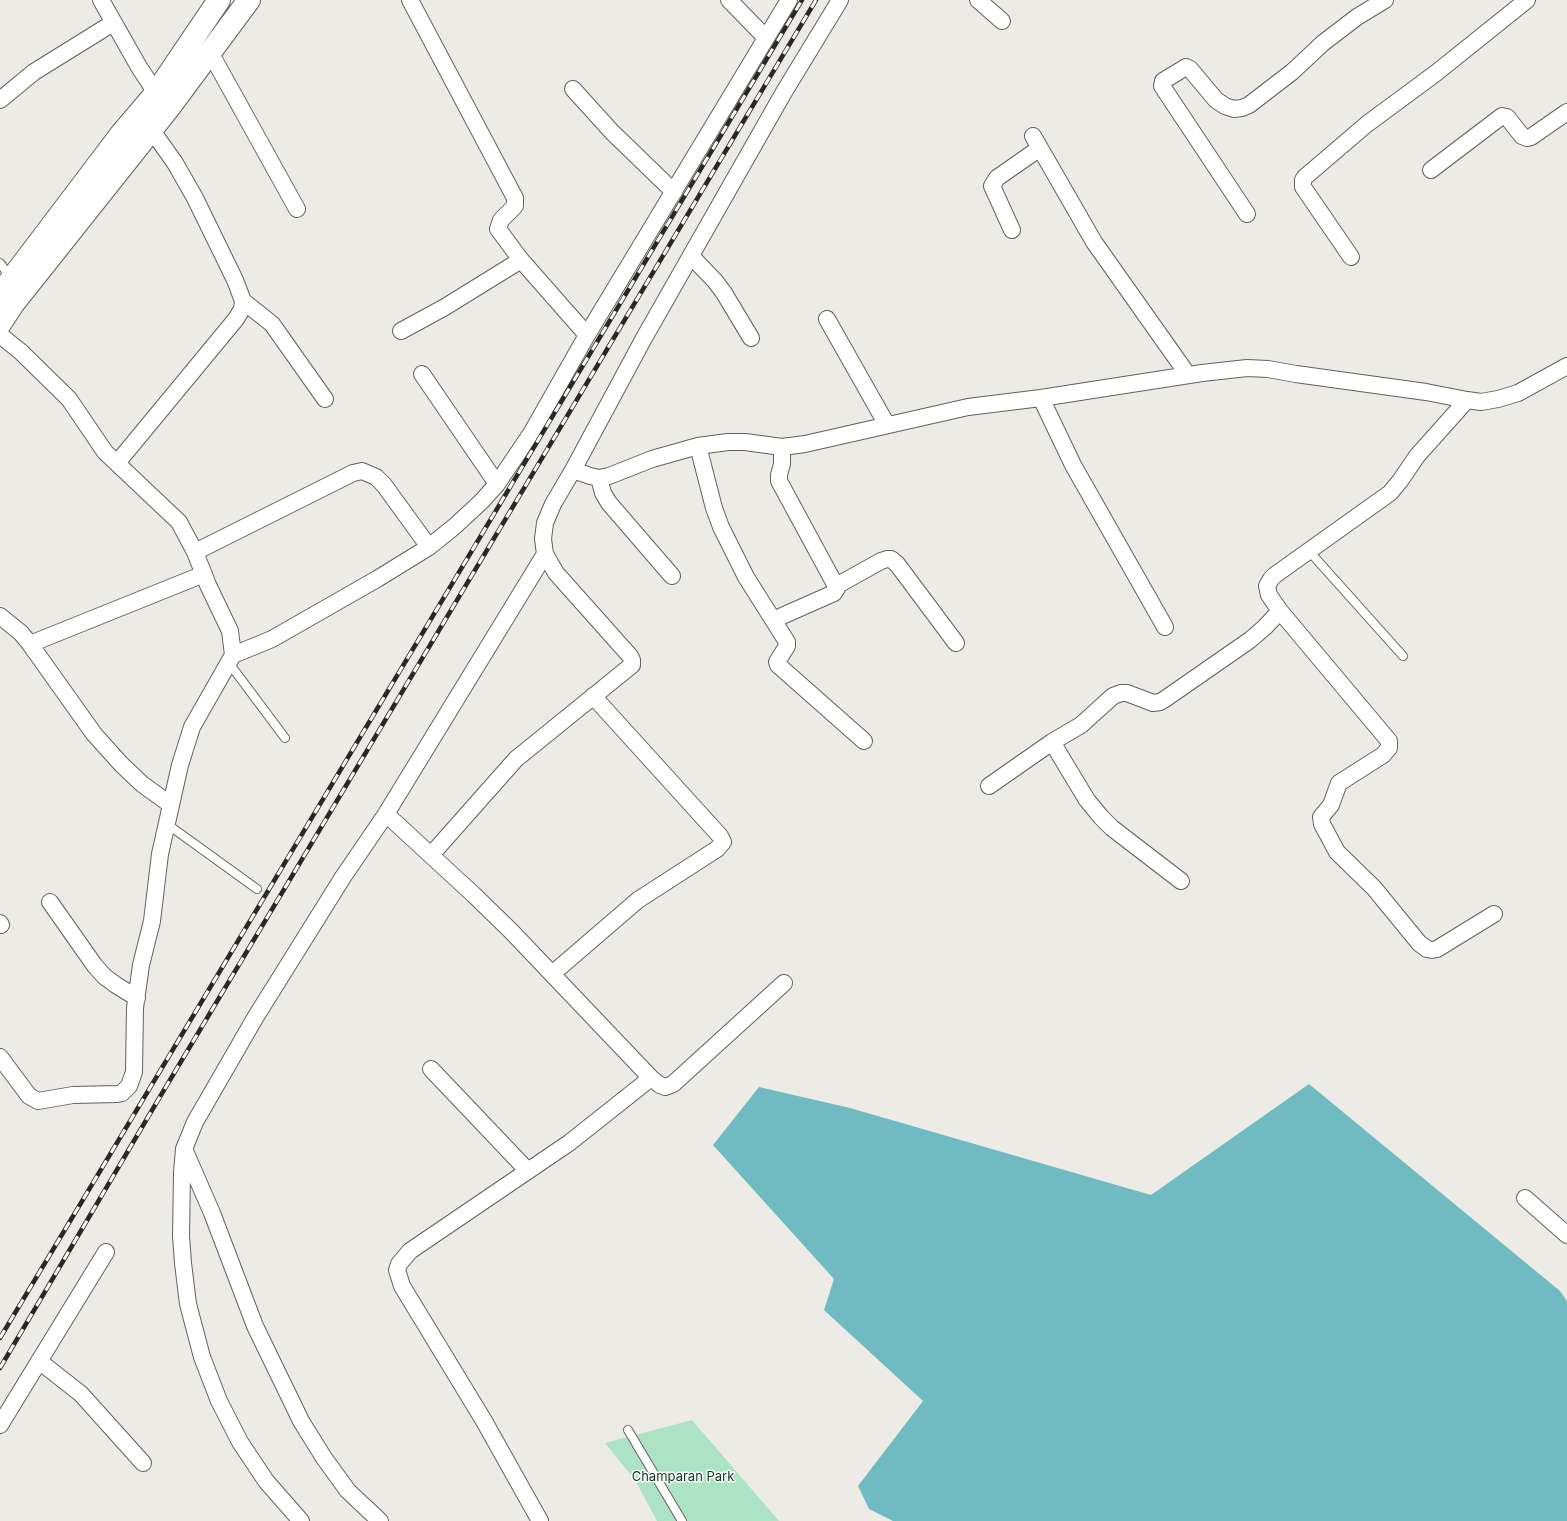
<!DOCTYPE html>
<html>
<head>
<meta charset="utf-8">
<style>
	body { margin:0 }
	canvas { display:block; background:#edebe6 }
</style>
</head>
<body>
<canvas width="1567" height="1521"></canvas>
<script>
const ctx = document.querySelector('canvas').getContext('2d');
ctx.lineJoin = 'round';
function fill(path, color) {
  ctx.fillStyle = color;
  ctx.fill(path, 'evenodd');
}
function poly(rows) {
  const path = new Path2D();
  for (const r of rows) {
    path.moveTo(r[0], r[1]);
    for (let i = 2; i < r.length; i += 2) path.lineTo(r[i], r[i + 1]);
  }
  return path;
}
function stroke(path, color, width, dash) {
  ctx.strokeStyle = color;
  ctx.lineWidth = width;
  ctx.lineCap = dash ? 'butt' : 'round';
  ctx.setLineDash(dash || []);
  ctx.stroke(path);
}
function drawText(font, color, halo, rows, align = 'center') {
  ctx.font = font + ' Inter,sans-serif';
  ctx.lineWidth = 3;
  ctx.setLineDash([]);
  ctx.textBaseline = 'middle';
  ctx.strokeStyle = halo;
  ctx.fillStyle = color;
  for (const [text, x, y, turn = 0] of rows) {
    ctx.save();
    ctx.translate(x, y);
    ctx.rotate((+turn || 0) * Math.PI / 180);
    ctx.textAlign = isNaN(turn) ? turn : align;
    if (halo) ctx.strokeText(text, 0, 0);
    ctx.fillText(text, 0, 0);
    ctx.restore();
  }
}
const green = poly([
	[692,1420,779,1521,657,1521,635,1480,605,1443]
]);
const water = poly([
	[1309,1084,1560,1291,1567,1301,1567,1521,893,1521,869,1509,858,1486,923,1401,824,1310,834,1279,713,1145,759,1087,850,1108,1151,1195]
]);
const service = poly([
	[0,263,10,277],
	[1309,551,1403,656],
	[229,663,285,738],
	[167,824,257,889],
	[628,1430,682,1521]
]);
const minor = poly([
	[101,0,139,67,156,93],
	[410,0,515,198,515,206,501,220,498,229,521,260,587,335],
	[729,0,766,38],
	[978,0,1002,21],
	[210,52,297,209],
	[573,89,612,132,674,192],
	[0,100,34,72,113,23],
	[1033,136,1094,242,1188,375],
	[1431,170,1502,116,1507,117,1522,136,1527,138,1531,137,1567,112],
	[1247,214,1162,86,1163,81,1186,67,1190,69,1216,100,1225,106,1234,109,1242,108,1249,105,1292,72,1323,43,1357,17,1385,0],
	[1012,230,992,186,997,178,1040,148],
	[691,256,715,281,724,293,751,338],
	[1351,257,1303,187,1303,180,1305,177,1367,124,1436,73,1527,0],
	[243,301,272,324,325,399],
	[827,319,887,425],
	[401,331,445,307,521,260],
	[0,335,21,352,69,399,105,452,179,522,195,552,208,585,230,631,233,655,192,727,180,765,160,854,152,921,141,965,135,1008,134,1072,129,1086,122,1093,117,1094,73,1095,38,1101,29,1096,0,1057],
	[422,374,497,484],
	[1041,398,1073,465,1165,627],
	[1467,400,1417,456,1400,481,1390,493,1275,575,1271,579,1267,586,1269,595,1280,611,1389,741,1389,748,1383,755,1339,783,1331,805,1321,817,1322,824,1337,852,1374,888,1419,943,1427,949,1432,950,1437,949,1494,914],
	[698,446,714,508,721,527,746,577,787,642,787,646,777,662,778,665,864,741],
	[117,463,236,319,242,309,243,301,235,280,195,198,175,163,151,129],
	[573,470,590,476,599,478,609,476,652,459,698,446,728,442,745,442,782,447,805,444,968,407,1041,398,1202,373,1247,368,1268,369,1296,374,1426,392,1467,400,1481,402,1498,399,1518,393,1567,366],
	[599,478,603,493,609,503,672,576],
	[195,552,353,473,362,471,376,477,384,485,429,547],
	[836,586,881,561,887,559,891,559,897,564,956,643],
	[0,616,21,633,30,644,94,734,121,764,142,784,171,805],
	[773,620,834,593,837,588,779,481,779,475,782,464,782,447],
	[30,644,204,574],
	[233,655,272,639,377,579,429,547,455,526,482,501,497,484,532,432,587,335,789,0],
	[1052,742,1087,800,1101,817,1112,828,1181,881],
	[989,786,1052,742,1081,725,1113,696,1121,693,1127,693,1153,703,1160,702,1165,699,1250,640,1265,627,1280,611],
	[386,814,474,895,511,931,651,1078,660,1085,665,1087,673,1084,784,983],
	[431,855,516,759,632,665,632,660,630,656,556,573,545,554,543,539,545,523,553,504,573,470,644,338,784,92,840,0],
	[50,902,95,966,105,977,116,985,137,998],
	[0,923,1,925],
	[552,974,638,900,717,849,723,842,720,836,593,696],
	[431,1069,528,1171],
	[185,1151,212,1213,255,1326,301,1421,324,1458,348,1491,380,1521],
	[1525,1198,1567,1235],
	[39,1361,81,1394,143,1463],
	[0,1425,106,1252],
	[301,1521,266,1481,240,1442,219,1401,202,1357,188,1304,183,1263,181,1236,182,1173,184,1149,195,1122,255,1018,343,877,386,814,545,554],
	[540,1521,484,1421,402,1286,397,1270,399,1264,410,1251,569,1143,651,1078]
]);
const secondary = poly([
	[0,294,122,133,156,93,219,0],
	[0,324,13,304,168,109,249,0]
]);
const rail = poly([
	[0,1338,802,0],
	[0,1368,161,1095,816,0]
]);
const parkNames = [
	["Champaran Park",683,1477]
];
fill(green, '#ace3c5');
fill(water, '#70bbc1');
stroke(service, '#63615c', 10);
stroke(minor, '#63615c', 18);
stroke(secondary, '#63615c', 24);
stroke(service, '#fff', 8);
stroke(minor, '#fff', 16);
stroke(secondary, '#fff', 22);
stroke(rail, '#292826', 4.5);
stroke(rail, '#fbf9f3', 3, [9]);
drawText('13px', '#093a26', '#fbf9f3', parkNames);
</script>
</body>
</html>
